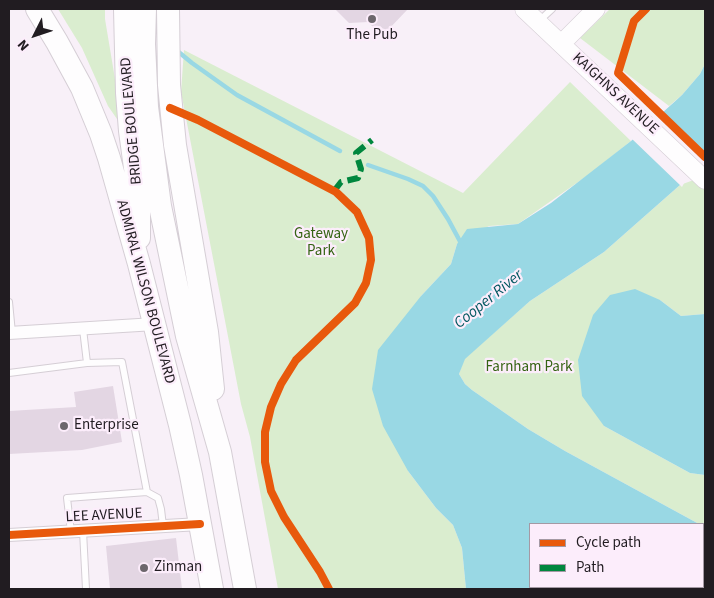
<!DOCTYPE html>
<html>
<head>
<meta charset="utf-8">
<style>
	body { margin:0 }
	#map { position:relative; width:714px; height:598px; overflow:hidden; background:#f8f0f8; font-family:"Source Sans 3",sans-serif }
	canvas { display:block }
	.frame { position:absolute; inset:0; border:10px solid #211c21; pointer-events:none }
	.legend { position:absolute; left:529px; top:523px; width:175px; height:65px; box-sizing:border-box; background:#fcedfb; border:1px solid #a499a4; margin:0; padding:6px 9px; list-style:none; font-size:15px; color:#211c21 }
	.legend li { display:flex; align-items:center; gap:10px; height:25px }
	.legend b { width:25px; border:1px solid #a499a4 }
	.north { position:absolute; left:10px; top:10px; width:50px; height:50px; -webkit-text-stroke:4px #fcedfb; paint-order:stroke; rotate:229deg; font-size:14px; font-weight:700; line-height:20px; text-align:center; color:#211c21 }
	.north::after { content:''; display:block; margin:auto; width:18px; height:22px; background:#211c21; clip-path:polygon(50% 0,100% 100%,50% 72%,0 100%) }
</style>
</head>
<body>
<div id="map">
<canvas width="714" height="598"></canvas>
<div class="frame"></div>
<ul class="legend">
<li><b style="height:6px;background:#e8590c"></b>Cycle path</li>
<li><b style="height:6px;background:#00873e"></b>Path</li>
</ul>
<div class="north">N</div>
</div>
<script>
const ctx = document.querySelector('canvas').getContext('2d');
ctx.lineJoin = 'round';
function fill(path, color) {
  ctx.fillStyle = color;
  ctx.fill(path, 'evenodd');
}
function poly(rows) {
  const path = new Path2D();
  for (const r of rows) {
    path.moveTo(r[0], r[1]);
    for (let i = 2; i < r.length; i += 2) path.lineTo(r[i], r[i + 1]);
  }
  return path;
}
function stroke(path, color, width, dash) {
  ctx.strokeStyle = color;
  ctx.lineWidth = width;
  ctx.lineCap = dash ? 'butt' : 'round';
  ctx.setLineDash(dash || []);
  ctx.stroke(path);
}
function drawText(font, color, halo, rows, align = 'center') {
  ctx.font = font + ' "Source Sans 3",sans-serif';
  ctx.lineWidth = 4.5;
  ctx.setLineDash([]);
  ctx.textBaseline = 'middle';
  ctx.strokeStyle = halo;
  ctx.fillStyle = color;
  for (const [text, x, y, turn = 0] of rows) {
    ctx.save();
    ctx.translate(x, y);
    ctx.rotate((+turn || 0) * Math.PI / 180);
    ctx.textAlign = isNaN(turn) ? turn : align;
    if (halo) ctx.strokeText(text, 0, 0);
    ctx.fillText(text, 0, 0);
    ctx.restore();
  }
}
const green = poly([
	[58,9,105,9,105,19,120,109,117,119,108,106,82,48],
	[610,9,705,9,705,64,700,74,682,95,669,106,580,38],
	[184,50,463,193,570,82,631,141,591,173,518,224,489,226,457,244,451,264,421,296,408,471,436,508,453,525,462,548,466,589,278,589,250,437,241,404,181,92],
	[702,177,705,180,705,314,681,316,660,300,604,426,690,473,705,475,705,528,703,527,703,524,699,524,565,451,528,429,472,390,465,384,459,374,464,359,530,301,604,252,680,185]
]);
const water = poly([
	[705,64,705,149,688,171,680,185,604,252,530,301,465,359,459,374,465,384,472,390,528,429,565,451,699,524,530,524,530,587,703,587,703,527,705,528,705,589,466,589,462,548,453,525,436,508,408,471,383,426,372,389,378,350,421,296,451,264,457,244,467,229,518,224,551,203,631,141,682,95,700,74],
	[635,289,660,300,681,316,705,314,705,475,690,473,604,426,582,396,578,360,593,315,610,295]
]);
const pier = poly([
	[660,111,704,153,690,172,682,187,631,138]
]);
const stream = poly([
	[175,49,192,63,237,95,340,151],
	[368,165,408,179,423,186,433,196,448,219,462,245]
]);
const building = poly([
	[335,9,408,9,386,32,380,26,376,30,368,22,349,23],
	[113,386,122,442,82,450,9,454,9,411,76,407,74,392],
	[176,538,182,589,110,589,106,546]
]);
const lane = poly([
	[539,21,552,9],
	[9,302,12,333],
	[9,373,87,363],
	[147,492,158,498,161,509,163,526],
	[83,531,86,589],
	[71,532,67,498,147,492,122,362,87,363,83,329]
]);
const street = poly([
	[9,333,155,324],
	[9,535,200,524]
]);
const secondary = poly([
	[524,9,705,180],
	[561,44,596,9]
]);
const highway = poly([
	[37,9,57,42,82,88,101,134,109,158,139,264,180,425,191,475,212,589],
	[125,9,127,93,130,131,139,197,139,238],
	[145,9,144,44,147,107,160,206,187,336,220,452,245,589],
	[168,9,169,85,175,145,207,332,213,389]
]);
const quiet = poly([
	[334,191,341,182,358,178,361,169,356,153,372,140]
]);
const cycleway = poly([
	[646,9,634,21,618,73,705,157],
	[170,108,198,120,336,192,357,212,369,238,371,260,366,283,355,303,296,360,281,384,271,407,265,432,265,462,271,491,284,517,320,572,329,589],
	[9,535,200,524]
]);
const markers = [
	[372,19,5,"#6c666c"],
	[64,426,5,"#6c666c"],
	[144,568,5,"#6c666c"]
];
const poiNames = [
	["The Pub",372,36,"center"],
	["Enterprise",74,426],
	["Zinman",154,568]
];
const streetNames = [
	["KAIGHNS AVENUE",615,94,43],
	["BRIDGE BOULEVARD",132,121,-95],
	["ADMIRAL WILSON BOULEVARD",145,292,75],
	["LEE AVENUE",104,516,-3]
];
const parkNames = [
	["Gateway",321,235],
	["Park",321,252],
	["Farnham Park",529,368]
];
const waterNames = [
	["Cooper River",489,300,-39]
];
fill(green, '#daedcf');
fill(water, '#99d8e4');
fill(pier, '#f8f0f8');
stroke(stream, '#99d8e4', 4.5);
fill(building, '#e3d6e3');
stroke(lane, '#d5ced5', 8);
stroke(street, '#d5ced5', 14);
stroke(secondary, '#d5ced5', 19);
stroke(highway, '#d5ced5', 24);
stroke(lane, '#fefdfe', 6);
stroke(street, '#fefdfe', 12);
stroke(secondary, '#fefdfe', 18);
stroke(highway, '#fefdfe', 22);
stroke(quiet, '#00873e', 6, [12, 6]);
stroke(cycleway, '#e8590c', 8);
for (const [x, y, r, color] of markers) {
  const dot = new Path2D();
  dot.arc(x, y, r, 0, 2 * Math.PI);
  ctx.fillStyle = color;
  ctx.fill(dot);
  stroke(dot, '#fcedfb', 2);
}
drawText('15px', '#211c21', '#fcedfb', poiNames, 'left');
drawText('15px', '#211c21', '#fcedfb', streetNames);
drawText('15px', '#346312', '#fcedfb', parkNames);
drawText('italic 16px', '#005760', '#fcedfb', waterNames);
</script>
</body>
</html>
